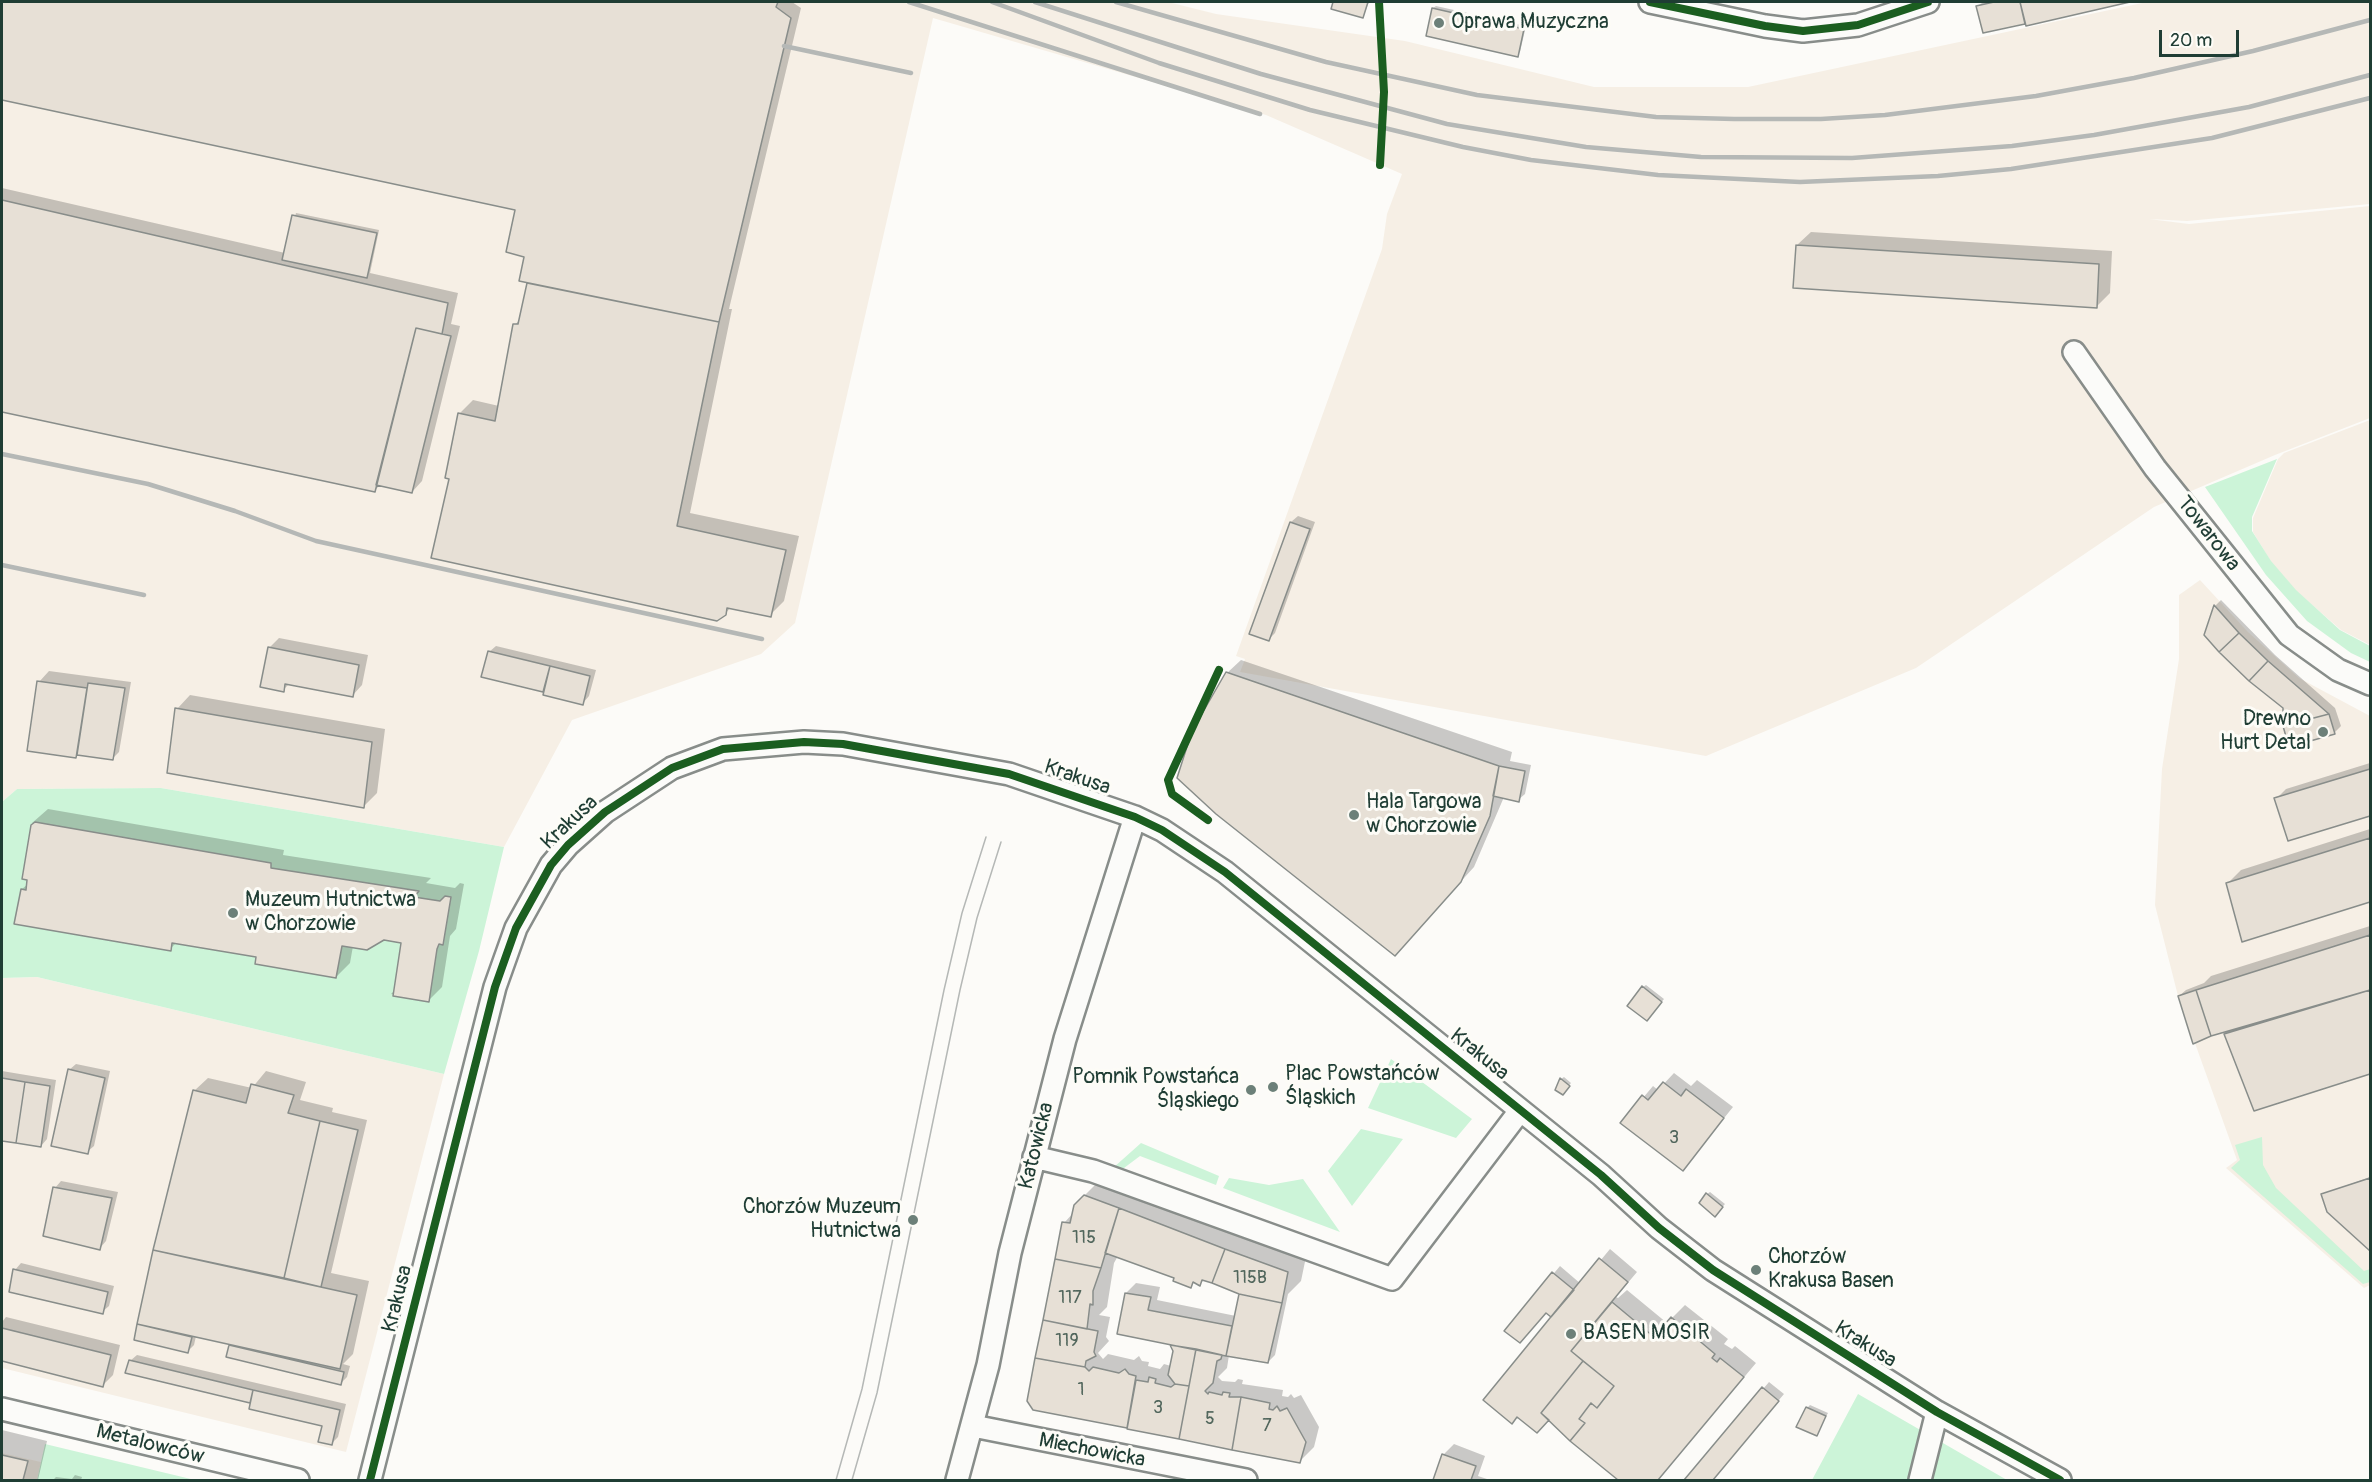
<!DOCTYPE html>
<html>
<head>
<meta charset="utf-8">
<style>
	body { margin:0 }
	#map { position:relative; width:2372px; height:1482px; overflow:hidden; background:#fcfbf8; font-family:Pangolin,sans-serif }
	canvas { display:block }
	.frame { position:absolute; inset:0; border:3px solid #1f3d34; pointer-events:none }
	.scale { position:absolute; left:2159px; top:30px; width:80px; height:27px; box-sizing:border-box; border:3px solid #1f3d34; border-top:0; padding-left:8px; font-size:18px; line-height:21px; white-space:nowrap; color:#1f3d34; -webkit-text-stroke:4px #fdfcf7; paint-order:stroke }
</style>
</head>
<body>
<div id="map">
<canvas width="2372" height="1482"></canvas>
<div class="frame"></div>
<div class="scale">20 m</div>
</div>
<script>
const ctx = document.querySelector('canvas').getContext('2d');
ctx.lineJoin = 'round';
function fill(path, color) {
  ctx.fillStyle = color;
  ctx.fill(path, 'evenodd');
}
function poly(rows) {
  const path = new Path2D();
  for (const r of rows) {
    path.moveTo(r[0], r[1]);
    for (let i = 2; i < r.length; i += 2) path.lineTo(r[i], r[i + 1]);
  }
  return path;
}
function stroke(path, color, width, dash) {
  ctx.strokeStyle = color;
  ctx.lineWidth = width;
  ctx.lineCap = dash ? 'butt' : 'round';
  ctx.setLineDash(dash || []);
  ctx.stroke(path);
}
function drawText(font, color, halo, rows, align = 'center') {
  ctx.font = font + ' Pangolin,sans-serif';
  ctx.lineWidth = 6;
  ctx.setLineDash([]);
  ctx.textBaseline = 'middle';
  ctx.strokeStyle = halo;
  ctx.fillStyle = color;
  for (const [text, x, y, turn = 0] of rows) {
    ctx.save();
    ctx.translate(x, y);
    ctx.rotate((+turn || 0) * Math.PI / 180);
    ctx.textAlign = isNaN(turn) ? turn : align;
    if (halo) ctx.strokeText(text, 0, 0);
    ctx.fillText(text, 0, 0);
    ctx.restore();
  }
}
const built = poly([
	[2,2,1168,2,1216,14,1405,41,1594,87,1748,87,2147,2,2370,2,2370,204,2187,221,2149,219,2189,224,2370,206,2370,418,2275,455,2154,507,1916,668,1706,756,1240,672,1245,659,1236,656,1382,249,1387,214,1402,174,1266,115,933,18,795,623,761,654,572,720,504,847,161,788,17,789,2,802],
	[2370,420,2370,645,2341,630,2296,591,2271,562,2253,532,2253,518,2278,459,2284,453],
	[2200,580,2248,632,2299,678,2370,716,2370,1285,2364,1288,2226,1168,2237,1160,2178,996,2155,905,2162,769,2179,659,2179,595],
	[37,977,444,1074,346,1452,2,1368,2,978],
	[2,1453,41,1462,37,1480,2,1480]
]);
const green = poly([
	[2277,459,2252,517,2252,531,2271,561,2296,590,2340,630,2370,646,2370,662,2351,653,2307,621,2266,575,2205,487],
	[161,788,504,847,479,951,444,1074,37,977,2,978,2,802,17,789],
	[1391,1059,1472,1119,1456,1138,1368,1108],
	[1361,1129,1403,1139,1352,1206,1328,1171],
	[2262,1137,2263,1165,2276,1188,2364,1271,2370,1269,2370,1282,2363,1284,2231,1168,2240,1160,2235,1145],
	[1141,1143,1219,1176,1216,1185,1140,1156,1120,1171,1113,1168],
	[1229,1178,1269,1185,1303,1179,1340,1232,1223,1188],
	[1858,1394,2007,1480,1812,1480],
	[45,1444,195,1480,37,1480]
]);
const shadow = poly([
	[2,2,792,2,801,8,729,309,732,309,690,513,799,536,784,601,770,615,731,607,725,614,451,478,459,414,473,400,499,406,515,325,521,318,530,282,517,209,2,98],
	[1335,2,1369,2,1363,17,1333,8],
	[1983,2,2119,2,2027,24,2026,22,1985,32,1978,6],
	[1436,6,1526,26,1520,52,1517,55,1433,8],
	[2,188,285,253,296,213,379,230,370,273,458,293,451,324,460,326,422,481,412,492,380,485,375,490,2,410],
	[1811,232,2112,251,2110,293,2096,307,1797,245],
	[1298,516,1315,522,1275,633,1269,639,1251,633,1291,522],
	[2221,600,2275,655,2335,708,2341,726,2334,733,2284,708,2205,635,2215,606],
	[279,638,368,655,362,685,352,696,290,683,283,690,269,648],
	[496,646,596,670,589,696,583,703,483,676,489,652],
	[1241,660,1512,752,1510,761,1531,765,1525,794,1518,800,1504,797,1474,867,1408,940,1227,673],
	[49,671,131,682,119,752,112,759,79,753,76,756,39,682],
	[190,695,385,729,377,793,364,806,177,709],
	[2370,763,2370,814,2289,840,2276,799,2286,789],
	[48,809,284,850,283,855,431,878,426,883,455,888,460,883,464,884,456,929,450,936,442,987,428,1001,391,994,396,989,403,942,383,938,353,946,350,963,336,977,258,956,177,942,170,949,22,889,28,884,34,824,32,823],
	[2370,829,2370,900,2243,940,2227,884,2241,870],
	[2370,926,2370,1072,2255,1109,2225,1032,2213,1035,2179,996,2186,990,2204,983,2211,976],
	[1646,985,1664,999,1650,1016,1643,987],
	[76,1064,110,1071,94,1146,87,1152,69,1070],
	[2,1071,56,1080,47,1139,41,1146,2,1139],
	[266,1071,306,1082,300,1100,333,1108,332,1112,367,1120,331,1273,369,1281,353,1354,343,1364,350,1366,347,1377,341,1383,230,1346,232,1344,196,1336,194,1345,188,1351,138,1325,194,1091,208,1078,252,1088],
	[1674,1073,1691,1086,1697,1080,1733,1107,1683,1169,1622,1123,1653,1086,1658,1090],
	[1564,1077,1571,1083,1565,1090,1561,1079],
	[2370,1177,2370,1249,2329,1212,2323,1194],
	[61,1181,118,1192,106,1241,100,1248,55,1188],
	[1098,1182,1307,1252,1301,1281,1288,1294,1275,1355,1268,1362,1229,1355,1227,1368,1218,1377,1222,1381,1235,1382,1238,1379,1243,1380,1242,1384,1283,1390,1282,1396,1288,1397,1291,1394,1294,1398,1301,1395,1319,1427,1314,1447,1300,1461,1034,1409,1064,1223,1075,1211,1078,1202],
	[1118,1256,1176,1277,1190,1286,1195,1282,1200,1284,1205,1279,1241,1292,1236,1316,1157,1300,1160,1287,1136,1283,1126,1293,1171,1343,1174,1351,1171,1366,1164,1364,1160,1369,1148,1366,1149,1362,1142,1361,1139,1356,1134,1360,1108,1354,1103,1359,1098,1353,1109,1341,1106,1337,1110,1317,1099,1315,1107,1307,1114,1263],
	[1710,1192,1725,1204,1715,1215,1707,1194],
	[1610,1249,1637,1272,1616,1297,1618,1298,1627,1290,1667,1323,1685,1305,1728,1339,1724,1344,1732,1349,1735,1346,1756,1363,1658,1480,1621,1480,1571,1440,1558,1311,1546,1312,1506,1331,1560,1266,1581,1284],
	[21,1263,114,1286,109,1306,102,1312,15,1270],
	[6,1317,120,1345,113,1375,103,1385,2,1359,2,1322],
	[137,1355,346,1404,338,1437,332,1443,323,1425,252,1402,127,1372,130,1361],
	[1769,1382,1784,1394,1712,1480,1686,1480],
	[1810,1405,1828,1413,1816,1435,1807,1408],
	[2,1430,47,1441,38,1480,2,1480],
	[1454,1444,1485,1456,1478,1476,1490,1480,1434,1480,1443,1455],
	[75,1475,82,1477,81,1480,53,1480,56,1477,72,1479]
]);
const building = poly([
	[2,2,778,2,776,7,791,18,719,322,519,281,524,257,506,252,515,210,2,100,2,2],
	[1333,2,1368,2,1363,18,1331,9,1333,2],
	[1994,2,2020,2,2025,24,1983,33,1976,6,1994,2],
	[2020,2,2130,2,2026,26,2020,2],
	[1432,8,1524,29,1518,57,1426,36,1432,8],
	[2,200,448,303,442,334,416,328,375,492,2,412,2,200],
	[292,215,377,233,367,278,282,260,292,215],
	[1796,245,2099,264,2097,308,1793,288,1796,245],
	[527,283,719,322,677,526,786,550,771,617,727,608,726,615,717,621,431,558,449,479,445,478,458,413,495,421,513,324,518,324,527,283],
	[416,328,451,336,412,493,376,485,416,328],
	[1290,522,1310,529,1269,641,1249,634,1290,522],
	[2214,605,2239,633,2219,652,2204,635,2214,605],
	[2239,633,2268,661,2249,681,2219,652,2239,633],
	[268,647,359,665,353,697,285,684,284,692,260,687,268,647],
	[488,651,550,666,543,692,481,677,488,651],
	[2268,661,2329,714,2283,726,2283,708,2249,681,2268,661],
	[550,666,590,676,583,705,543,695,550,666],
	[1226,672,1499,766,1490,816,1461,882,1395,956,1216,814,1177,778,1192,731,1226,672],
	[37,681,87,688,76,758,27,751,37,681],
	[88,683,125,688,113,760,77,755,88,683],
	[175,708,372,742,364,808,167,773,175,708],
	[2329,714,2335,734,2289,747,2283,726,2329,714],
	[1499,766,1525,771,1519,802,1493,796,1499,766],
	[2370,769,2370,816,2288,841,2274,798,2370,769],
	[35,822,271,863,271,868,419,891,414,897,440,901,445,896,451,897,443,945,439,944,437,949,429,1002,393,996,401,943,384,940,367,950,342,946,336,978,255,964,256,957,172,943,171,951,14,924,21,889,26,890,27,880,22,879,31,825,35,822],
	[2370,838,2370,902,2242,942,2226,883,2370,838],
	[2370,935,2370,990,2211,1036,2196,990,2370,935],
	[1642,986,1662,1002,1647,1021,1627,1006,1642,986],
	[2196,990,2211,1036,2193,1044,2178,996,2196,990],
	[2370,990,2370,1074,2254,1111,2224,1034,2370,990],
	[68,1069,105,1078,88,1154,51,1146,68,1069],
	[2,1078,25,1082,16,1143,2,1141,2,1078],
	[1560,1078,1570,1086,1563,1095,1555,1090,1560,1078],
	[25,1082,50,1086,41,1147,16,1143,25,1082],
	[1663,1082,1681,1096,1686,1089,1724,1118,1683,1171,1620,1123,1642,1095,1648,1100,1663,1082],
	[251,1084,294,1095,288,1113,320,1121,284,1278,153,1250,193,1090,246,1103,251,1084],
	[320,1121,358,1130,321,1287,284,1278,320,1121],
	[2370,1178,2370,1251,2327,1212,2321,1194,2370,1178],
	[53,1187,112,1198,100,1250,43,1236,53,1187],
	[1706,1193,1723,1207,1715,1217,1699,1203,1706,1193],
	[1084,1195,1119,1208,1101,1268,1055,1259,1062,1222,1070,1223,1074,1205,1084,1195],
	[1119,1208,1225,1249,1212,1283,1202,1280,1200,1286,1193,1282,1191,1288,1173,1281,1174,1278,1105,1253,1119,1208],
	[1225,1249,1288,1272,1282,1303,1239,1294,1212,1283,1225,1249],
	[153,1250,357,1295,340,1369,137,1324,153,1250],
	[1599,1258,1628,1282,1571,1351,1583,1361,1541,1413,1549,1420,1537,1433,1517,1417,1512,1424,1483,1400,1599,1258],
	[1055,1259,1101,1268,1093,1291,1093,1305,1090,1304,1087,1329,1043,1320,1055,1259],
	[13,1269,108,1292,103,1314,9,1292,13,1269],
	[1552,1272,1574,1290,1551,1317,1546,1313,1520,1343,1504,1331,1552,1272],
	[1125,1293,1151,1297,1148,1310,1232,1326,1226,1356,1117,1334,1125,1293],
	[1239,1294,1282,1303,1268,1363,1226,1356,1239,1294],
	[1612,1302,1654,1337,1671,1317,1715,1354,1712,1358,1717,1362,1720,1358,1744,1377,1658,1480,1618,1480,1570,1441,1585,1423,1579,1419,1591,1403,1597,1408,1614,1386,1571,1351,1612,1302],
	[1043,1320,1098,1331,1094,1352,1096,1356,1086,1361,1085,1367,1035,1358,1043,1320],
	[137,1324,192,1337,188,1353,134,1340,137,1324],
	[2,1328,111,1355,103,1387,2,1361,2,1328],
	[229,1345,344,1372,341,1385,226,1357,229,1345],
	[1170,1345,1196,1349,1189,1386,1175,1384,1168,1375,1173,1351,1170,1345],
	[1196,1349,1222,1355,1221,1359,1217,1361,1213,1383,1205,1391,1208,1394,1209,1392,1222,1395,1223,1392,1230,1393,1229,1397,1241,1397,1232,1450,1179,1439,1196,1349],
	[1035,1358,1085,1367,1089,1371,1093,1367,1119,1373,1125,1369,1129,1374,1136,1376,1127,1428,1033,1410,1027,1401,1035,1358],
	[129,1360,253,1390,250,1403,125,1373,129,1360],
	[1583,1361,1614,1386,1597,1408,1591,1403,1579,1419,1585,1423,1570,1441,1541,1413,1583,1361],
	[1149,1377,1156,1379,1155,1383,1171,1387,1175,1384,1189,1386,1179,1439,1127,1429,1136,1380,1148,1382,1149,1377],
	[1762,1387,1779,1401,1713,1480,1684,1480,1762,1387],
	[253,1390,340,1410,332,1445,318,1442,322,1426,249,1409,253,1390],
	[1241,1397,1270,1403,1269,1409,1273,1410,1277,1406,1280,1411,1287,1408,1306,1442,1300,1463,1232,1450,1241,1397],
	[1806,1407,1826,1416,1817,1436,1796,1427,1806,1407],
	[1442,1454,1476,1466,1471,1480,1433,1480,1442,1454],
	[2,1455,28,1461,23,1480,2,1480,2,1455]
]);
const minor = poly([
	[1650,2,1765,26,1803,31,1858,25,1928,2],
	[2074,352,2155,468,2289,635,2338,670,2370,684],
	[1034,1157,1093,1171,1392,1279,1519,1112],
	[2,1409,298,1480],
	[973,1426,1246,1480],
	[370,1480,495,987,516,928,551,865,568,845,605,812,672,768,723,749,804,742,843,744,1009,774,1135,817,1162,830,1225,872,1601,1175,1659,1228,1713,1270,1937,1412,2060,1480],
	[957,1480,988,1365,1010,1253,1065,1039,1135,817],
	[1920,1480,1937,1412]
]);
const tram = poly([
	[836,1480,862,1389,944,990,962,913,986,837],
	[852,1480,877,1393,960,990,977,918,1001,842]
]);
const rail = poly([
	[909,2,1260,114],
	[992,2,1159,63,1310,110,1463,147,1531,160,1658,175,1800,182,1938,176,2011,169,2212,138,2370,98],
	[1035,2,1261,74,1447,124,1586,147,1701,157,1852,158,2012,146,2094,135,2249,107,2370,75],
	[1116,2,1326,62,1477,95,1656,117,1734,119,1821,119,1885,115,2036,96,2134,78,2253,51,2370,20],
	[784,46,911,73],
	[2,454,148,484,235,511,316,541,762,639],
	[2,565,144,595]
]);
const cycleway = poly([
	[1379,2,1384,92,1380,165],
	[1650,2,1765,26,1803,31,1858,25,1928,2],
	[1208,820,1172,794,1168,780,1219,670],
	[370,1480,495,987,516,928,551,865,568,845,605,812,672,768,723,749,804,742,843,744,1009,774,1135,817,1162,830,1225,872,1601,1175,1659,1228,1713,1270,1937,1412,2060,1480]
]);
const markers = [
	[1439,23,6,"#6c8079"],
	[2323,732,6,"#6c8079"],
	[1354,815,6,"#6c8079"],
	[233,913,6,"#6c8079"],
	[1273,1087,6,"#6c8079"],
	[1251,1090,6,"#6c8079"],
	[913,1220,6,"#6c8079"],
	[1756,1270,6,"#6c8079"],
	[1571,1334,6,"#6c8079"]
];
const numberNames = [
	["3",1674,1138],
	["115",1084,1238],
	["115B",1250,1278],
	["117",1070,1298],
	["119",1067,1341],
	["1",1081,1390],
	["3",1158,1408],
	["5",1210,1419],
	["7",1267,1426]
];
const poiNames = [
	["Oprawa Muzyczna",1451,23],
	["Drewno",2311,720,"right"],
	["Hurt Detal",2311,744,"right"],
	["Hala Targowa",1366,803],
	["w Chorzowie",1366,827],
	["Muzeum Hutnictwa",245,901],
	["w Chorzowie",245,925],
	["Plac Powstańców",1285,1075],
	["Śląskich",1285,1099],
	["Pomnik Powstańca",1239,1078,"right"],
	["Śląskiego",1239,1102,"right"],
	["Chorzów Muzeum",901,1208,"right"],
	["Hutnictwa",901,1232,"right"],
	["Chorzów",1768,1258],
	["Krakusa Basen",1768,1282],
	["BASEN MOSIR",1583,1334]
];
const streetNames = [
	["Towarowa",2208,534,52],
	["Krakusa",1077,778,19],
	["Krakusa",570,823,-43],
	["Krakusa",1479,1055,39],
	["Katowicka",1037,1146,-76],
	["Krakusa",398,1299,-76],
	["Krakusa",1865,1345,32],
	["Metalowców",150,1445,14],
	["Miechowicka",1092,1451,11]
];
fill(built, '#f6efe5');
fill(green, '#ccf4d8');
fill(shadow, '#0003');
fill(building, '#e7e0d6');
stroke(building, '#888d8a', 1.5);
stroke(minor, '#888d8a', 26);
stroke(minor, '#fbfbf9', 21);
stroke(tram, '#b5b8b6', 1.5);
stroke(rail, '#b5b8b6', 4.5);
stroke(cycleway, '#1b5e20', 8);
for (const [x, y, r, color] of markers) {
  const dot = new Path2D();
  dot.arc(x, y, r, 0, 2 * Math.PI);
  ctx.fillStyle = color;
  ctx.fill(dot);
  stroke(dot, '#fdfcf7', 2);
}
drawText('18px', '#51665c', null, numberNames);
drawText('21px', '#1f3d34', '#fdfcf7', poiNames, 'left');
drawText('21px', '#1f3d34', '#fdfcf7', streetNames);
</script>
</body>
</html>
